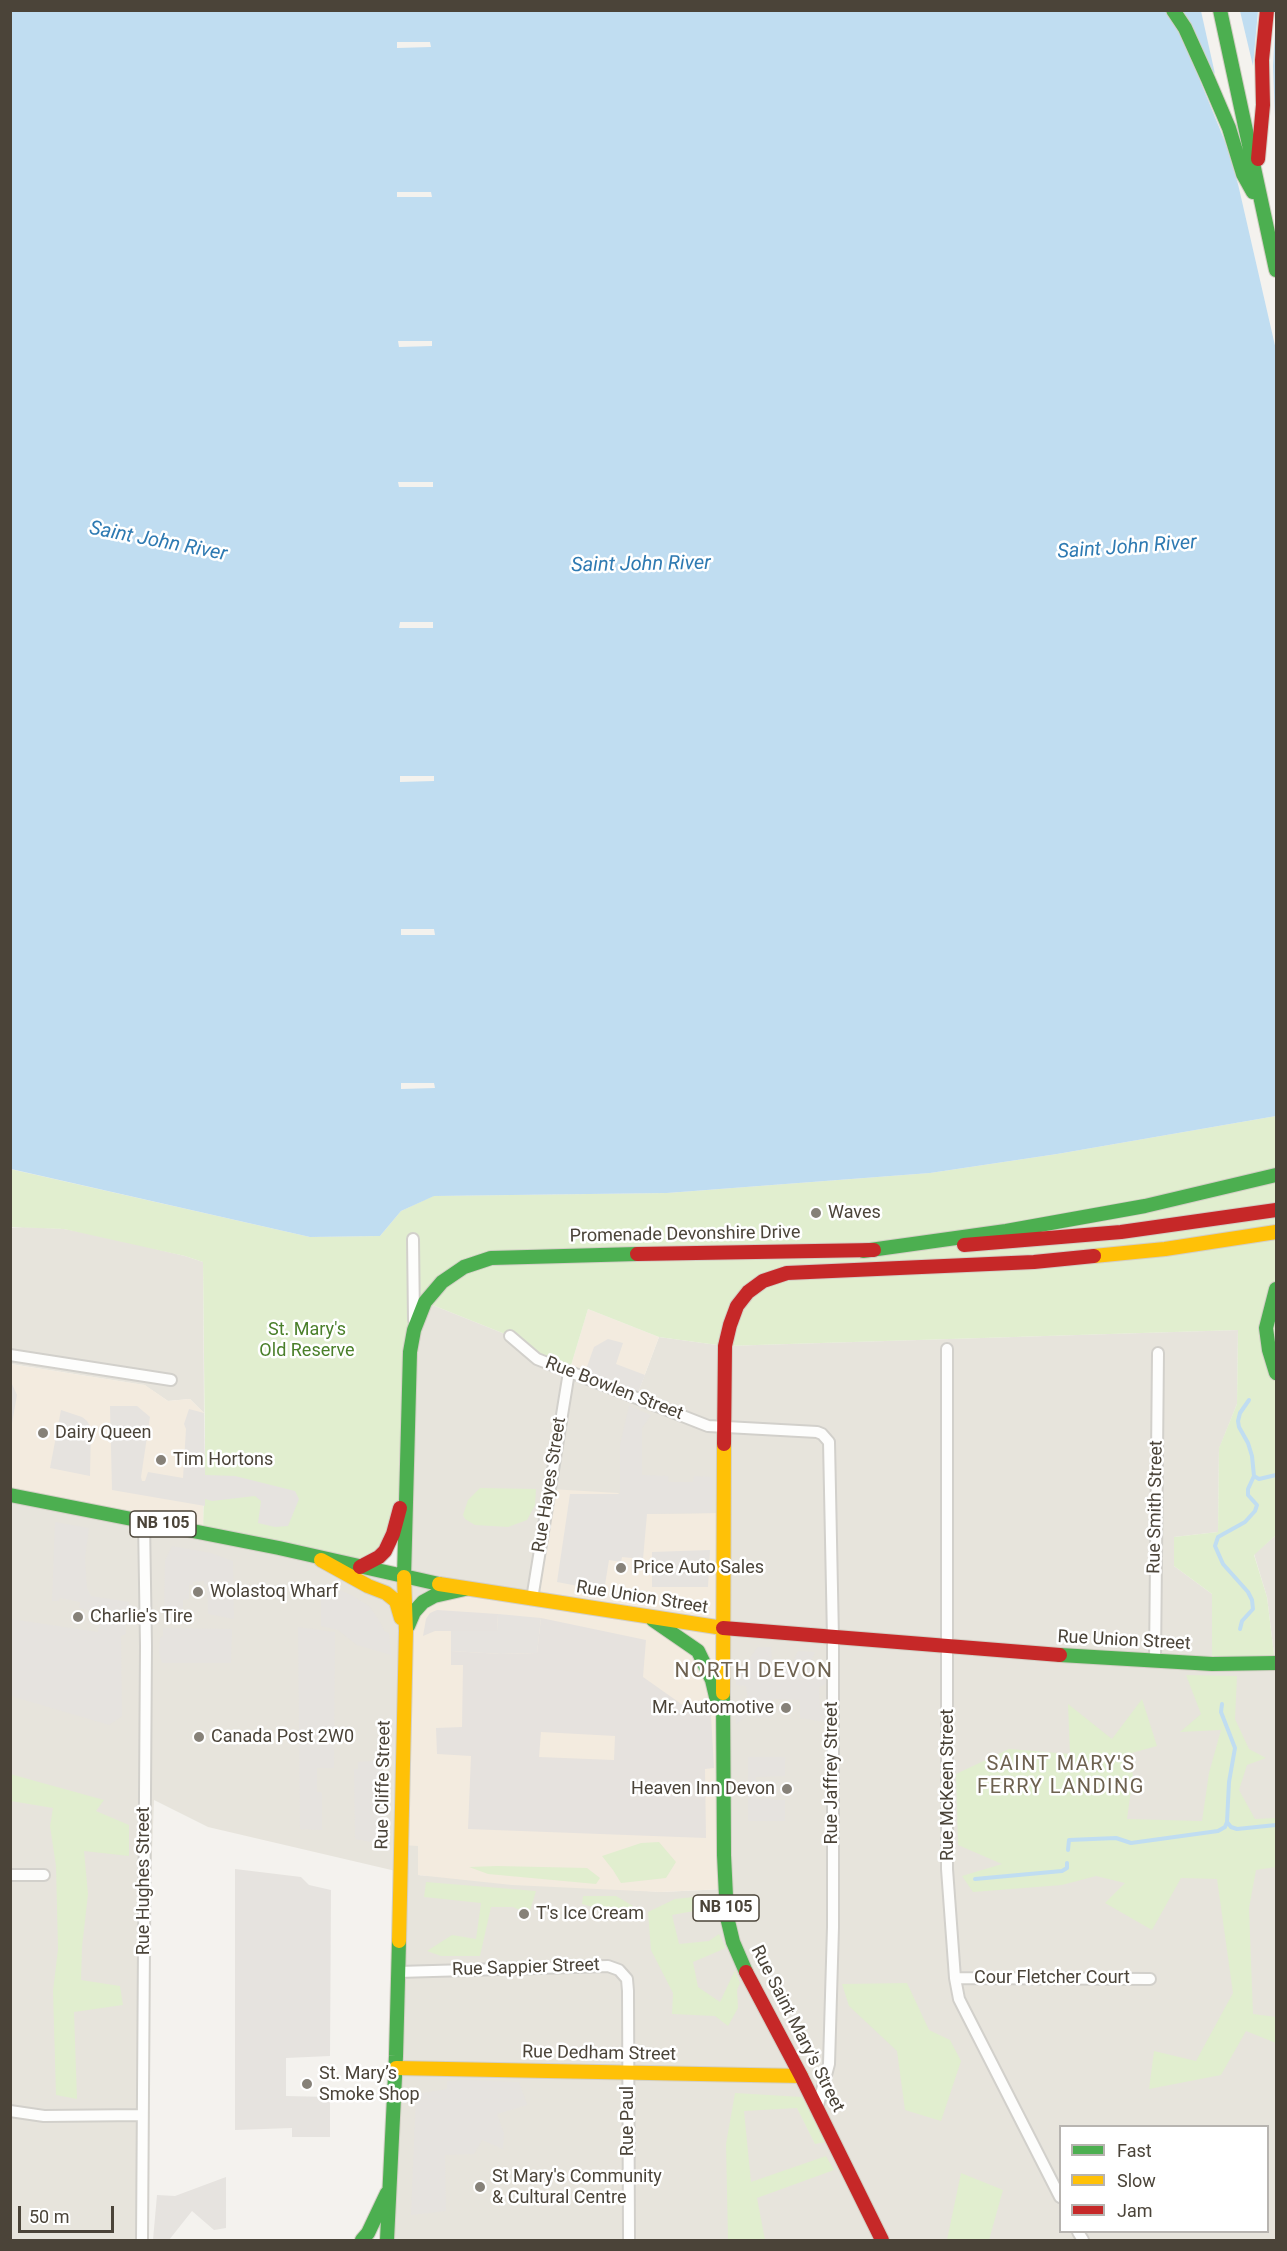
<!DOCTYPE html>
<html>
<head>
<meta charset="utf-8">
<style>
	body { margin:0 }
	#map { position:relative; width:1287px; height:2251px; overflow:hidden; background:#f4f2ee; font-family:Roboto,sans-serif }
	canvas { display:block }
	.frame { position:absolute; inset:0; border:12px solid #4b4439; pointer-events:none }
	.legend { position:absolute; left:1059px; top:2125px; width:210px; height:108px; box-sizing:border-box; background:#fff; border:2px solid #b7b4b0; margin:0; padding:8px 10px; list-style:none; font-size:18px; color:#4b4439 }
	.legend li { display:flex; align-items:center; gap:12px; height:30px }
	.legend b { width:30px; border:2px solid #b7b4b0 }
	.scale { position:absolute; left:18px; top:2206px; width:96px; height:27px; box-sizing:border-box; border:3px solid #4b4439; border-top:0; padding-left:8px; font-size:18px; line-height:21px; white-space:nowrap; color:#4b4439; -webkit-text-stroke:4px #fff; paint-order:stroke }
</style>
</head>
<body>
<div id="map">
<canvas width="1287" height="2251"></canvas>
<div class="frame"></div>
<ul class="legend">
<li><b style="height:8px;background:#4caf50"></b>Fast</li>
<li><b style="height:8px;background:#ffc107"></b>Slow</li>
<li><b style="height:8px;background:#c62828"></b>Jam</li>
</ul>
<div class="scale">50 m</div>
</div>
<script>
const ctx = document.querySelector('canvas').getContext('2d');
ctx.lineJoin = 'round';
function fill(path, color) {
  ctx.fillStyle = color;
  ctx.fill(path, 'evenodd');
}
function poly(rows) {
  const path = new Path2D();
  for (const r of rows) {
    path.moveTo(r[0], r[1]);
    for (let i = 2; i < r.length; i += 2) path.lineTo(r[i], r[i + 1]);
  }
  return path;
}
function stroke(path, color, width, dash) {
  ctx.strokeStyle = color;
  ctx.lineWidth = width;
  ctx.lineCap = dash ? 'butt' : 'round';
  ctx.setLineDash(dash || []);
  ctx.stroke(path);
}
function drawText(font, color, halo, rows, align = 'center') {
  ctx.font = font + ' Roboto,sans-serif';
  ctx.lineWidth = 5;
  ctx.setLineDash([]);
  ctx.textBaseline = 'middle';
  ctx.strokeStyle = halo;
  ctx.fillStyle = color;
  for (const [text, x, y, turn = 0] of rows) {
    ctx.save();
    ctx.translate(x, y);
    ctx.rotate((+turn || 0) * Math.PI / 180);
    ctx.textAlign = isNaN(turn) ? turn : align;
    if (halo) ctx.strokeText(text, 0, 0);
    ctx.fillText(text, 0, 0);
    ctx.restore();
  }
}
const residential = poly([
	[24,1227,64,1229,106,1237,185,1256,203,1262,204,1413,190,1399,168,1401,144,1385,11,1364,10,1228],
	[425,1302,510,1336,636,1398,659,1337,725,1346,1238,1330,1237,1404,1219,1449,1218,1532,1174,1537,1174,1566,1212,1594,1212,1664,1275,1663,1267,1597,1254,1554,1276,1535,1276,2240,386,2240,400,1872,208,1827,154,1800,142,2115,142,2240,11,2240,10,1495,404,1577,410,1352],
	[534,1580,724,1889,661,1892,418,1875,418,1845],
	[1060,2126,1268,2126,1268,2232,1060,2232]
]);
const commercial = poly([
	[588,1309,659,1337,636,1398,569,1372],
	[10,1364,145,1385,168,1401,190,1399,204,1413,203,1532,11,1495],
	[550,1489,618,1493,647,1514,723,1513,724,1889,661,1892,512,1885,418,1875,418,1846,401,1845,414,1612,465,1589,531,1599]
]);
const industrial = poly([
	[437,1610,498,1614,497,1631,435,1631,423,1636,426,1619,430,1613],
	[541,1618,646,1640,643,1677,694,1713,711,1715,714,1768,705,1769,706,1838,468,1829,471,1756,437,1754,436,1728,462,1727,463,1665,451,1665,451,1651,501,1654,537,1653],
	[541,1732,615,1736,614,1760,539,1757]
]);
const green = poly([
	[1276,1116,1276,1535,1254,1555,1267,1597,1275,1663,1212,1664,1212,1594,1174,1566,1174,1537,1218,1532,1219,1448,1237,1404,1238,1330,725,1346,659,1337,588,1309,569,1372,537,1359,510,1336,425,1302,414,1330,407,1482,393,1534,360,1567,203,1532,205,1450,203,1262,185,1256,64,1229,11,1227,10,1169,310,1237,380,1236,401,1211,433,1196,667,1193,930,1173,1057,1154],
	[480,1488,536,1489,535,1505,527,1520,508,1527,475,1525,465,1519,463,1515,468,1500],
	[1186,1675,1237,1676,1235,1719,1249,1749,1266,1758,1247,1765,1239,1790,1255,1819,1276,1818,1276,1867,1256,1870,1249,1908,1253,2014,1276,2017,1276,2043,1246,2031,1221,2075,1149,2089,1154,2051,1196,2061,1233,1993,1217,1879,1181,1878,1152,1930,1105,1903,1125,1883,1096,1876,1062,1885,973,1892,962,1876,1002,1864,958,1845,956,1774,1009,1749,1070,1754,1068,1704,1112,1739,1142,1699,1157,1746,1128,1754,1133,1775,1127,1819,1202,1821,1209,1773,1221,1730,1180,1732,1201,1714],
	[10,1774,104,1800,96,1811,129,1825,129,1856,84,1851,88,1894,82,1947,81,1980,120,1986,123,2005,74,2012,77,2099,56,2095,53,1991,58,1949,56,1866,50,1826,53,1808,11,1801],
	[659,1842,676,1862,666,1878,621,1883,613,1870,602,1856,641,1843],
	[497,1866,587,1868,600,1878,596,1884,488,1874,469,1867],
	[426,1882,536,1891,529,1914,513,1907,491,1907,480,1956,441,1956,427,1951,452,1935,476,1939,481,1903,424,1897],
	[583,1896,616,1896,633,1906,634,1916,627,1912,611,1912,582,1904],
	[703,1896,710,1908,672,1915,679,1944,709,1941,719,1934,726,1948,693,1962,698,1987,720,2002,735,1970,740,1983,737,1990,738,2008,728,2026,715,2016,672,2014,673,1993,651,1950,648,1912,675,1899],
	[907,1983,929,2030,950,2040,961,2061,941,2121,905,2110,897,2051,849,2006,842,1984],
	[735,2093,802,2097,826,2142,815,2144,797,2108,744,2111,751,2182,826,2156,834,2170,757,2198,765,2240,728,2240,726,2144],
	[961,2173,1003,2190,989,2240,947,2240]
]);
const parking = poly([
	[608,1339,623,1343,616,1364,645,1375,636,1398,583,1378,594,1347],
	[11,1382,17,1395,11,1429],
	[110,1406,137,1406,150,1417,141,1477,142,1481,145,1481,148,1472,183,1478,186,1429,184,1424,189,1409,204,1413,205,1475,235,1476,295,1491,299,1499,288,1526,275,1527,258,1523,261,1501,255,1496,212,1501,205,1499,205,1506,112,1490],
	[629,1406,651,1415,642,1428,642,1475,668,1476,669,1482,693,1482,694,1476,713,1477,712,1513,647,1514,643,1559,622,1557,621,1562,609,1560,604,1591,557,1582,570,1494,620,1494,620,1445],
	[61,1410,82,1417,87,1421,91,1428,90,1476,50,1468],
	[55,1522,89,1528,85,1558,87,1588,91,1596,129,1602,128,1617,124,1618,126,1634,121,1636,122,1716,109,1725,11,1696,11,1619,98,1632,101,1613,79,1608,80,1602,60,1598,59,1601,52,1601],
	[172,1546,211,1553,233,1561,234,1619,208,1614,207,1585,204,1584,204,1581,193,1582,193,1585,189,1585,189,1599,183,1600,183,1615,164,1616,165,1561],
	[710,1550,708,1587,652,1587,652,1552],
	[325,1583,353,1596,369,1606,379,1620,384,1631,389,1633,391,1655,357,1645,338,1630,321,1626,321,1595],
	[498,1614,541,1618,537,1653,501,1654,451,1651,451,1631,497,1631],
	[298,1627,335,1632,334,1768,317,1768,317,1792,321,1792,322,1794,322,1830,300,1829],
	[163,1628,232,1629,231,1663,162,1663,159,1654,160,1638,163,1636],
	[758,1647,771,1647,772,1660,793,1662,798,1651,815,1652,810,1664,825,1666,826,1684,819,1687,820,1708,826,1710,825,1722,800,1718,800,1700,773,1699,772,1717,755,1718,750,1714,736,1724,736,1708,748,1700,746,1686,736,1685,736,1670,746,1668,751,1656],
	[748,1757,785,1757,785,1776,756,1777,756,1799,773,1798,774,1800,785,1800,785,1821,748,1821],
	[382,1760,381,1844,355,1839,354,1769,358,1769,358,1762],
	[235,1869,301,1877,309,1885,331,1890,330,2056,286,2058,286,2096,330,2097,330,2137,292,2137,292,2128,235,2130],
	[463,2080,519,2082,527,2105,497,2114,504,2134,503,2149,482,2140,474,2154,445,2155,446,2211,411,2215,416,2094,447,2089,447,2081],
	[226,2177,226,2228,214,2230,192,2211,169,2240,153,2240,157,2195,175,2196]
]);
const water = poly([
	[11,11,1276,11,1276,1116,1057,1154,930,1173,667,1193,434,1196,401,1211,380,1236,310,1237,11,1169],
	[397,42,430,42,431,47,397,48],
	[397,192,431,192,432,197,397,197],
	[398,341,432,341,432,346,399,347],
	[398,482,433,482,433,487,399,487],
	[433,622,433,628,399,628,400,622],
	[400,776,434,776,434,781,400,782],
	[401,929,434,929,435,935,401,935],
	[401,1083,434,1083,435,1088,401,1089]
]);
const pier = poly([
	[1201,11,1240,11,1253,66,1258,11,1276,11,1273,66,1276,144,1276,350,1238,184,1226,144,1179,29,1215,74]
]);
const stream = poly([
	[1254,1476,1259,1479,1276,1475],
	[1240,1629,1242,1621,1253,1609,1252,1600,1248,1592,1223,1564,1215,1546,1218,1537,1245,1522,1255,1511,1257,1505,1248,1495,1248,1489,1254,1476,1252,1456,1248,1443,1239,1427,1238,1421,1240,1413,1249,1400],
	[1222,1704,1221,1712,1235,1748,1229,1782,1227,1822,1231,1827,1237,1829,1276,1825],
	[1068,1850,1069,1840,1116,1838,1131,1843,1218,1831,1225,1827,1227,1822],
	[975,1879,1062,1871,1067,1868,1067,1863]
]);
const street = poly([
	[413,1239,414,1320],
	[510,1336,537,1359,708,1426,817,1432,822,1434,829,1442,833,1638,833,1927,829,2064,817,2109],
	[947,1349,947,1869,955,1978,959,1999,1060,2197],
	[10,1355,171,1380],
	[532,1599,569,1372],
	[1155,1661,1158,1353],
	[10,1875,44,1875],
	[398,1972,608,1966,619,1970,627,1979,628,1991,629,2240],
	[955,1978,1150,1979],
	[10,2111,44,2116,142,2115],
	[1078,2232,1083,2240],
	[142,2240,146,1646,144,1521]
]);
const fast = poly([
	[1173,10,1185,28,1208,79,1229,128,1243,174,1253,192],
	[1220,10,1276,270],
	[863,1251,1006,1231,1145,1206,1276,1175],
	[1276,1289,1266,1328,1269,1350,1276,1373],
	[10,1495,279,1548,439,1584],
	[404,1577,410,1352,414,1330,425,1302,442,1282,464,1267,491,1258,637,1254],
	[653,1620,698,1651,712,1680,716,1697],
	[408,1626,414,1612,423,1602,434,1596,465,1589],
	[1060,1655,1212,1664,1276,1663],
	[723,1693,724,1855,727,1917,733,1942,746,1972],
	[362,2240,368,2233,387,2193],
	[387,2240,396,2056,399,1941]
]);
const slow = poly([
	[1094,1256,1165,1249,1276,1232],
	[321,1560,368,1586,386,1593,396,1601,401,1618],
	[439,1584,723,1628],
	[723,1693,724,1444],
	[399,1941,406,1631,404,1577],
	[396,2068,801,2076]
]);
const jam = poly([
	[1258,159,1263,105,1262,60,1267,10],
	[964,1245,1121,1232,1276,1210],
	[637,1254,874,1250],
	[724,1444,725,1346,730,1325,737,1306,748,1292,763,1281,787,1273,1034,1262,1094,1256],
	[360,1567,379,1557,385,1551,393,1534,400,1508],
	[723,1628,1060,1655],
	[746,1972,801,2076,882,2240]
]);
const markers = [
	[816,1213,6,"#868178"],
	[43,1433,6,"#868178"],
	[161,1460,6,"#868178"],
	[621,1568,6,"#868178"],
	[198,1592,6,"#868178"],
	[78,1617,6,"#868178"],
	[786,1708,6,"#868178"],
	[199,1737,6,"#868178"],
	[787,1789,6,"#868178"],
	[524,1914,6,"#868178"],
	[307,2084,6,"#868178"],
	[480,2187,6,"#868178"]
];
const shields = [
	[163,1524,66],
	[726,1908,66]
];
const shieldNames = [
	["NB 105",163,1524],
	["NB 105",726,1908]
];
const poiNames = [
	["Waves",828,1213],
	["Dairy Queen",55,1433],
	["Tim Hortons",173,1460],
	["Price Auto Sales",633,1568],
	["Wolastoq Wharf",210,1592],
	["Charlie's Tire",90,1617],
	["Mr. Automotive",774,1708,"right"],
	["Canada Post 2W0",211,1737],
	["Heaven Inn Devon",775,1789,"right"],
	["T's Ice Cream",536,1914],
	["St. Mary’s",319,2074],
	["Smoke Shop",319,2095],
	["St Mary's Community",492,2177],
	["& Cultural Centre",492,2198]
];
const streetNames = [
	["Promenade Devonshire Drive",685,1235,-1],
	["Rue Bowlen Street",614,1389,21],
	["Rue Hayes Street",550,1485,-81],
	["Rue Smith Street",1156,1507,-89],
	["Rue Union Street",642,1598,9],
	["Rue Union Street",1124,1641,3],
	["Rue Jaffrey Street",832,1773,-90],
	["Rue Cliffe Street",384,1785,-89],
	["Rue McKeen Street",948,1785,-90],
	["Rue Hughes Street",144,1881,-90],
	["Rue Sappier Street",526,1968,-2],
	["Cour Fletcher Court",1052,1978],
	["Rue Saint Mary's Street",797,2029,63],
	["Rue Dedham Street",599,2054,1],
	["Rue Paul",628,2121,-90]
];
const parkNames = [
	["St. Mary's",307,1330],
	["Old Reserve",307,1351]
];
const waterNames = [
	["Saint John River",158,542,11],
	["Saint John River",1127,548,-4],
	["Saint John River",641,565,-1]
];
const neighbourhoodNames = [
	["SAINT MARY'S",1061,1765],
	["FERRY LANDING",1061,1788]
];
const quarterNames = [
	["NORTH DEVON",754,1672]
];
fill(residential, '#e7e4dc');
fill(commercial, '#f3ebdf');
fill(industrial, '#e6e2de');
fill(green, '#e1eecf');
fill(parking, '#e6e3df');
fill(water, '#c0ddf1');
fill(pier, '#f4f2ee');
stroke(stream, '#c0ddf1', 4);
stroke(street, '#d2d0cb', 14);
stroke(fast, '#d3cfc5', 16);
stroke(slow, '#d3cfc5', 16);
stroke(jam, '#d3cfc5', 16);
stroke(street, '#fdfdfc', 10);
stroke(fast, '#4caf50', 14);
stroke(slow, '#ffc107', 14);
stroke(jam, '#c62828', 14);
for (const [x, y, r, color] of markers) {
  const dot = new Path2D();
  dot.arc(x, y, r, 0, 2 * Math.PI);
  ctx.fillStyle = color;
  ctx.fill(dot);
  stroke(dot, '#fff', 2);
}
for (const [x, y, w] of shields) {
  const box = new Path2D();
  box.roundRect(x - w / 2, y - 13, w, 26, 4.5);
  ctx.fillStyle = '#fff';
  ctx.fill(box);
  stroke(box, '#4b4439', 1.5);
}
drawText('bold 16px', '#4b4439', null, shieldNames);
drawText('18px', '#4b4439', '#fff', poiNames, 'left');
drawText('18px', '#4b4439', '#fff', streetNames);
drawText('18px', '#4a7f2a', '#fff', parkNames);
drawText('italic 20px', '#2e7ab2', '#fff', waterNames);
ctx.letterSpacing = '1.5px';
drawText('20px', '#6e6250', '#fff', neighbourhoodNames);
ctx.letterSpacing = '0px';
ctx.letterSpacing = '1.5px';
drawText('21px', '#6e6250', '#fff', quarterNames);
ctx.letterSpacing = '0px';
</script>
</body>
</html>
